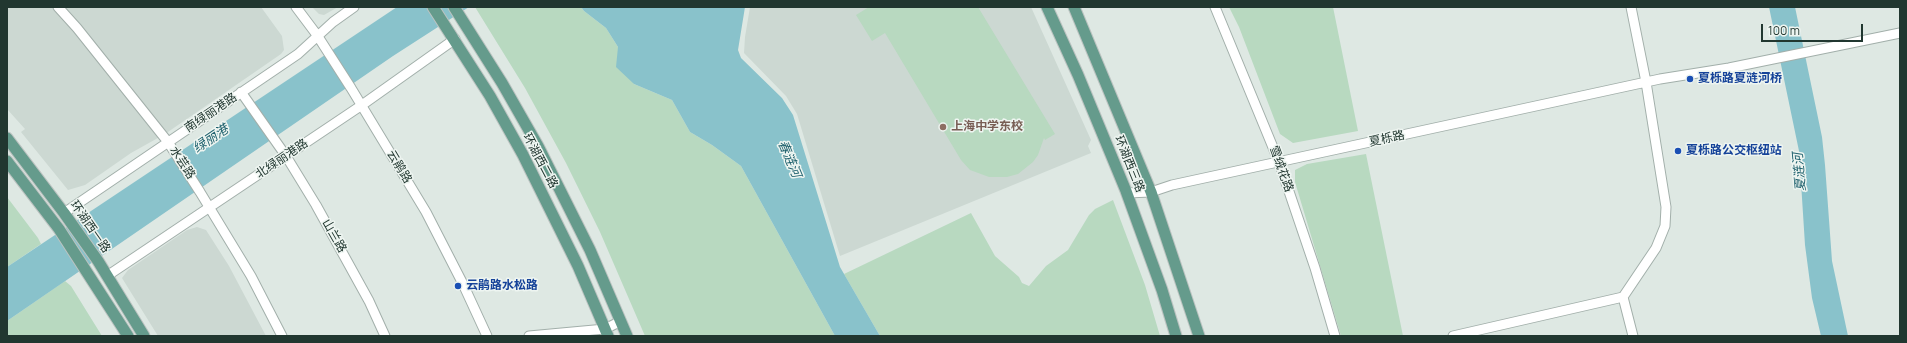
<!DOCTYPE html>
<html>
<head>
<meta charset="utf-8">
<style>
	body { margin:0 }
	#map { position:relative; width:1907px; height:343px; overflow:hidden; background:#dee8e3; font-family:Manrope,sans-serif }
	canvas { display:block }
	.frame { position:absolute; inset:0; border:8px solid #213730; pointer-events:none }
	.scale { position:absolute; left:1761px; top:24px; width:102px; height:18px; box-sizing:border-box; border:2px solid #213730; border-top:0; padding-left:5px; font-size:12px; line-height:14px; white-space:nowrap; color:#213730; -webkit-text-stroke:3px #eef5f1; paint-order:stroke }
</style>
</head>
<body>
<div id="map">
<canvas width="1907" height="343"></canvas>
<div class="frame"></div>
<div class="scale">100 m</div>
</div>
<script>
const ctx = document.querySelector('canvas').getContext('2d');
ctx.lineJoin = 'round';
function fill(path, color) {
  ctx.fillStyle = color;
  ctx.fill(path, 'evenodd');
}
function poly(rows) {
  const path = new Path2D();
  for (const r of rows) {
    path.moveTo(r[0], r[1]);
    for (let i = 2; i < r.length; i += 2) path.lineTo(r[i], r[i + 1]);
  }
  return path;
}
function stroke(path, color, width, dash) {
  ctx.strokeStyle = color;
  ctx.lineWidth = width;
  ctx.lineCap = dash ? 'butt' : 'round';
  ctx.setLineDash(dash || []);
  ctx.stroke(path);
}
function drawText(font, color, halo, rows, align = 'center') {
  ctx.font = font + ' Manrope,"Noto Sans SC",sans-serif';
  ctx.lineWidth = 3;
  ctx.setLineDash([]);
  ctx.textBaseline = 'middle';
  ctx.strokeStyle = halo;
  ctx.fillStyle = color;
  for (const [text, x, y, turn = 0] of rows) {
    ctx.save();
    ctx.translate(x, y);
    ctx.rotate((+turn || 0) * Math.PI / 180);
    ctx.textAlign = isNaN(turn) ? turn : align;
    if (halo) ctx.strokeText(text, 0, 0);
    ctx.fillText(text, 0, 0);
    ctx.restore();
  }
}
const built = poly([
	[7,7,261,7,282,36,284,50,281,54,165,134,131,153,85,185,68,190,21,132,25,129,7,109],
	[312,7,338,7,324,15,319,14],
	[750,7,1031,7,1091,140,1088,146,1091,153,840,256,797,114,786,96,744,53,745,37],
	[197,227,206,230,229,266,266,336,158,336,122,278,128,270,187,230]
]);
const green = poly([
	[475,7,581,7,584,11,606,28,618,47,634,84,672,100,690,132,712,145,741,166,835,336,645,336,600,232,566,163,525,88],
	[869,7,978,7,1055,134,1045,140,1044,138,1038,155,1033,162,1018,174,1007,177,989,177,970,170,961,160,885,33,872,41,856,15],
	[1229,7,1333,7,1358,131,1293,143,1280,134,1239,27],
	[1366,154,1403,336,1341,336,1295,182,1295,170,1307,164],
	[7,197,38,238,41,244,7,267],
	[1113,200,1145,285,1160,336,880,336,844,274,971,213,995,256,1019,277,1022,283,1029,286,1046,266,1068,250,1089,215,1095,209],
	[65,281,71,286,102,336,7,336,7,321]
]);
const water = poly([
	[397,7,469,7,393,56,7,321,7,267],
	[581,7,745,7,738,50,741,58,782,98,793,115,840,267,880,336,835,336,741,166,712,145,690,132,672,100,634,84,616,67,618,47,606,28,584,11],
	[1769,7,1795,7,1822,137,1825,165,1832,261,1848,336,1821,336,1812,298,1805,245,1799,151]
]);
const minor = poly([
	[58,7,77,28,168,142,200,192,251,276,282,336],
	[296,7,317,35,351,88,426,212,463,284,487,336],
	[1215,7,1279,162,1315,268,1335,336],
	[241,92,286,156,316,205,369,301,385,336],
	[1127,193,1151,192,1172,185,1660,79,1729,68,1900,33],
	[64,213,298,54,333,22,354,7],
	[107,276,362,105,455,39],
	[1623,297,1633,336],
	[529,336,605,329,621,321],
	[1453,336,1623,297,1656,248,1665,226,1666,207,1646,82,1631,7]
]);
const major = poly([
	[433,7,490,96,523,155,578,266,608,336],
	[454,7,502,83,538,146,590,250,627,336],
	[1047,7,1078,75,1126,191,1162,290,1176,336],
	[1074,7,1151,192,1199,336],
	[7,138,64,213,98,261,144,336],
	[7,161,59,229,128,336]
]);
const markers = [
	[1690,79,4,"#1a4fb4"],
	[943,127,4,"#8d6e63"],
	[1678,151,4,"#1a4fb4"],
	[458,286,4,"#1a4fb4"]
];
const transitNames = [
	["夏栎路夏涟河桥",1698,79],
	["夏栎路公交枢纽站",1686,151],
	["云鹃路水松路",466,286]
];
const streetNames = [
	["南绿丽港路",211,113,-34],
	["夏栎路",1387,139,-12],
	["北绿丽港路",282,159,-34],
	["环湖西二路",540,161,62],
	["水芸路",182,163,57],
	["环湖西三路",1129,164,68],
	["云鹃路",399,167,59],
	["雪绒花路",1281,169,70],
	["环湖西一路",90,227,55],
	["山兰路",334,236,60]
];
const educationNames = [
	["上海中学东校",951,127]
];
const waterNames = [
	["绿丽港",211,139,-34],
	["春涟河",789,159,67],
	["夏涟河",1800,172,-95]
];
fill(built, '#ccd8d2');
fill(green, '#b8d9c0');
fill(water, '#89c2cb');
stroke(minor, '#a2afaa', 11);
stroke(major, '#bcc3c1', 13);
stroke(minor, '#fff', 9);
stroke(major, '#659b8c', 11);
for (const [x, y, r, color] of markers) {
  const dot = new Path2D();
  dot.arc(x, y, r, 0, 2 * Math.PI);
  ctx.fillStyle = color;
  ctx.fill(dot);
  stroke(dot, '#eef5f1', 1.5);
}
drawText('bold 12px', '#164399', '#eef5f1', transitNames, 'left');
drawText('12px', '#213730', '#eef5f1', streetNames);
drawText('bold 12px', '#785e54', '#eef5f1', educationNames, 'left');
drawText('italic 13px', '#20626e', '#eef5f1', waterNames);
</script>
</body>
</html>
